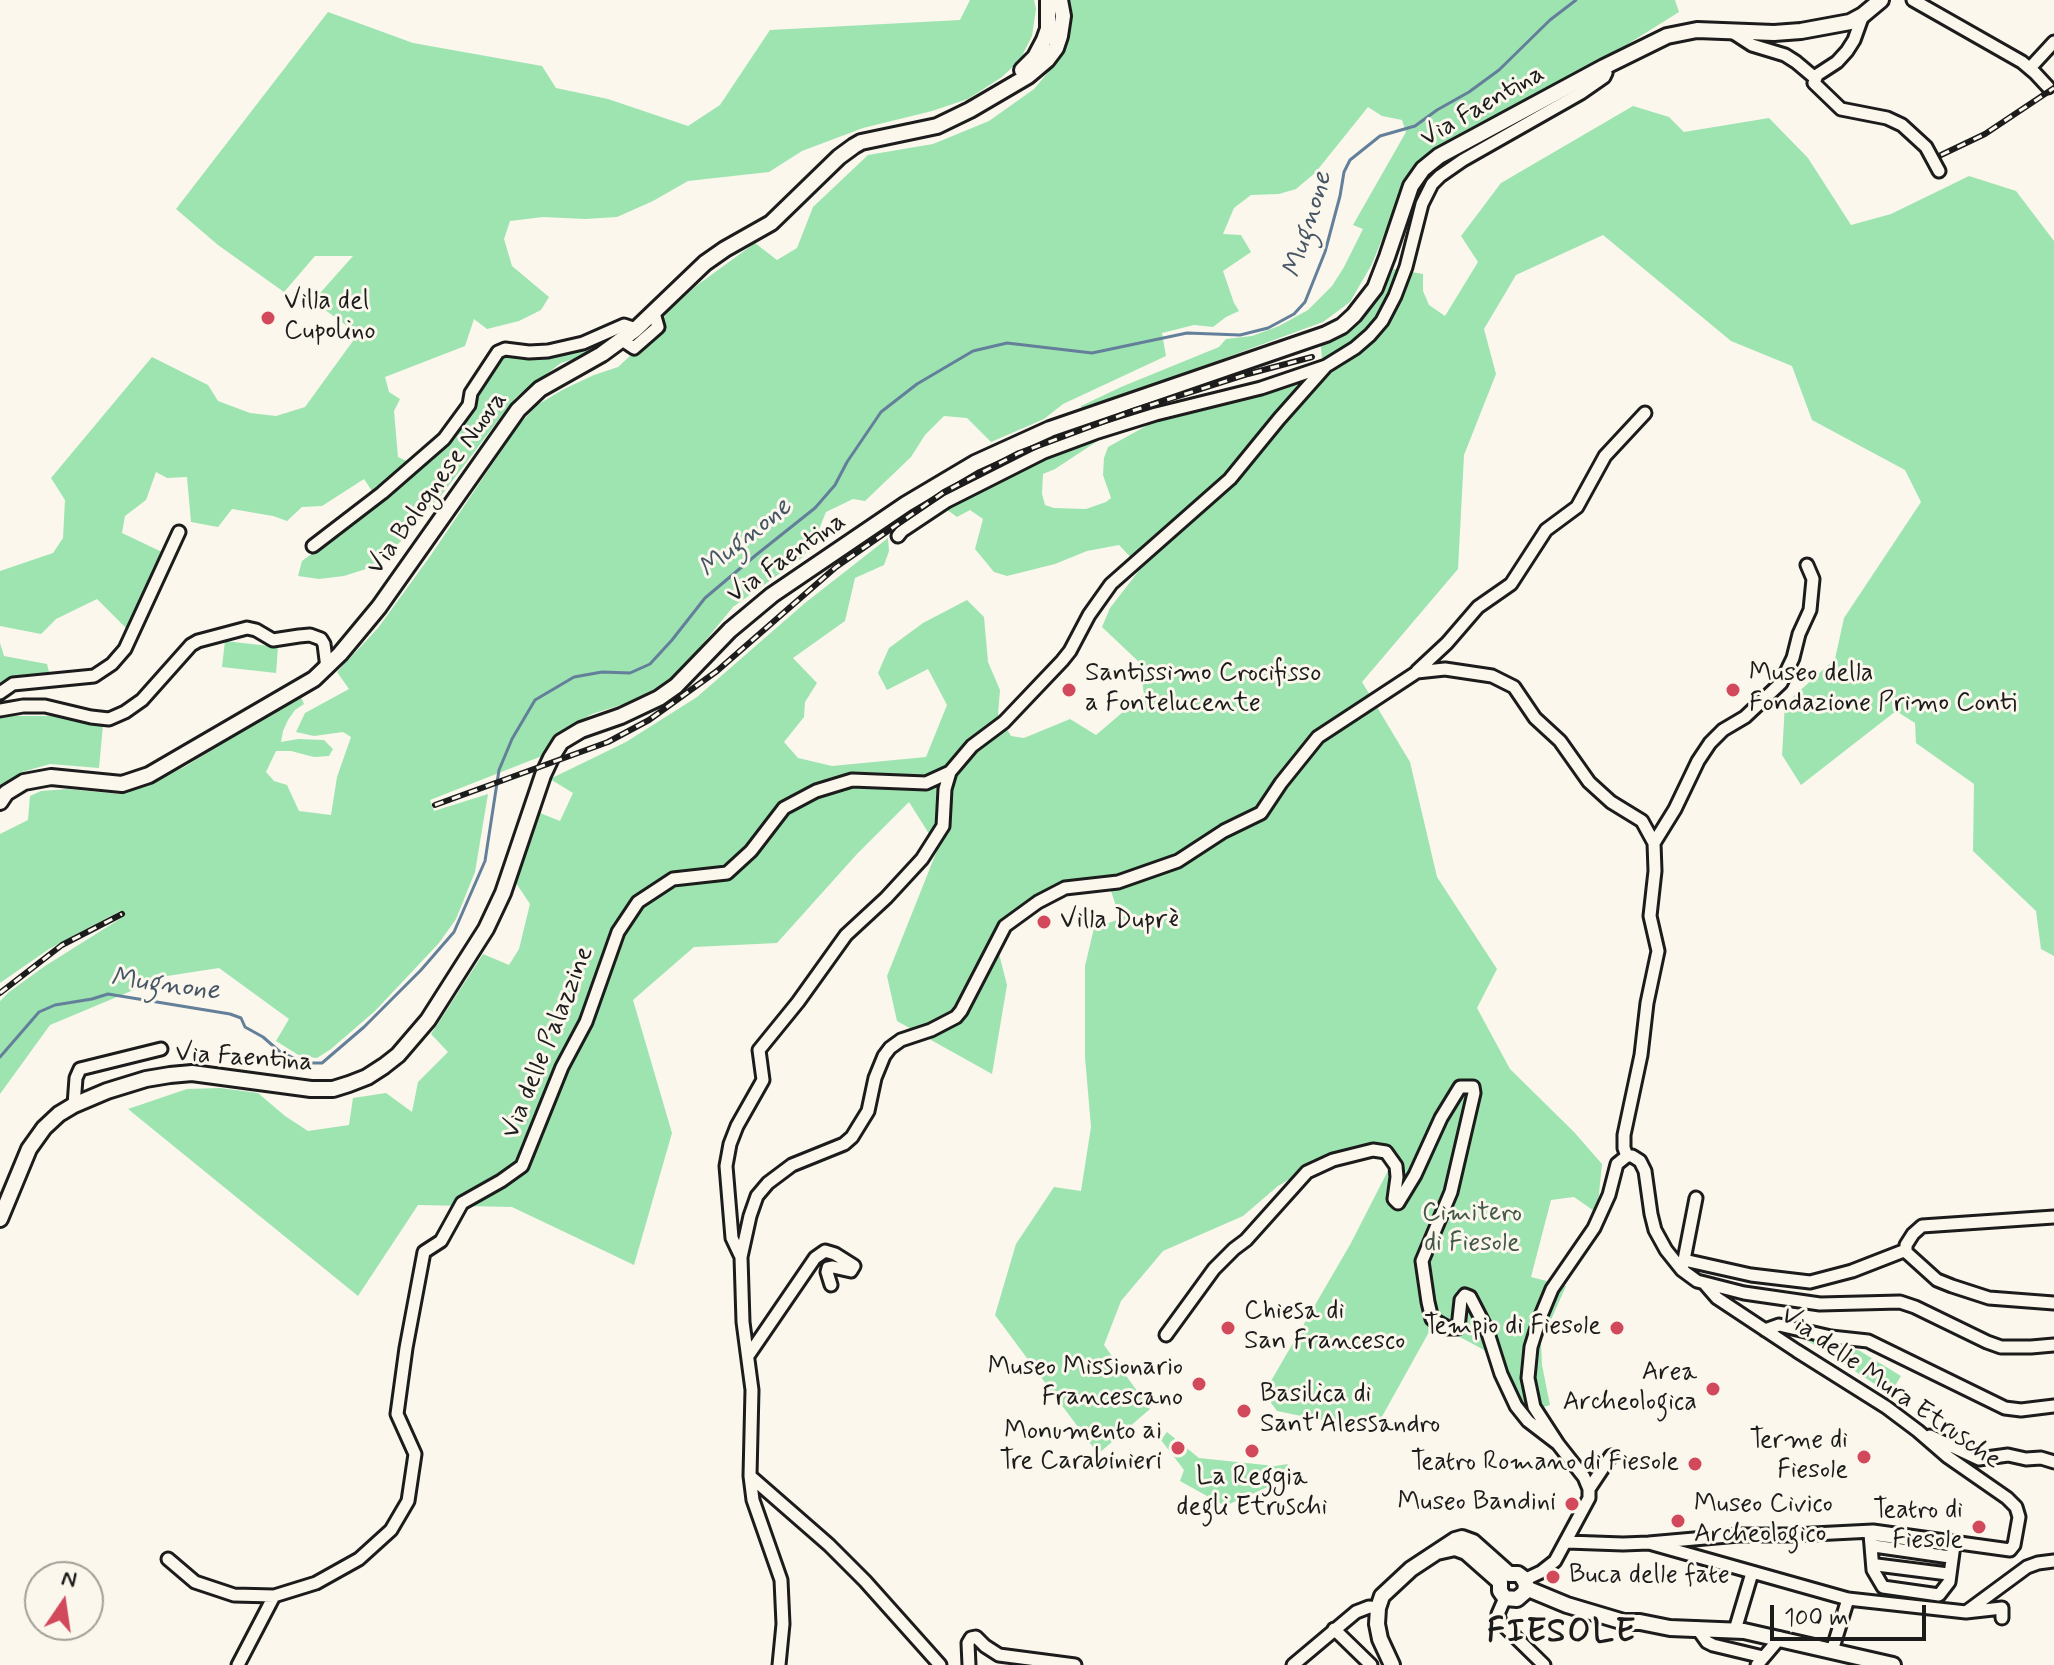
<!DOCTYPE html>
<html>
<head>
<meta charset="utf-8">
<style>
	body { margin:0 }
	#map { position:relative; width:2054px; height:1665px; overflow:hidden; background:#fbf7ec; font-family:Mynerve,sans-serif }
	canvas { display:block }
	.north { position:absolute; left:24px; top:1561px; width:80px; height:80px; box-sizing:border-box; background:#fbf7ec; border:2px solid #a29f99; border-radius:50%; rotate:13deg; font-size:22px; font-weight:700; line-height:32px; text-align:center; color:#1c1c1c }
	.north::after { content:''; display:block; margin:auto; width:28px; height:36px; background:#d1495b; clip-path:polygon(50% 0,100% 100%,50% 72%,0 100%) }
	.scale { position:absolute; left:1770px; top:1605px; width:156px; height:36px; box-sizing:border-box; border:4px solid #1c1c1c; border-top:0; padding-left:10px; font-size:24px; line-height:28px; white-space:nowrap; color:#1c1c1c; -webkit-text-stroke:6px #fbf7ec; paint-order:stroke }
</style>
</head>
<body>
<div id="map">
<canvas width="2054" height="1665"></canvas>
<div class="north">N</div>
<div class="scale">100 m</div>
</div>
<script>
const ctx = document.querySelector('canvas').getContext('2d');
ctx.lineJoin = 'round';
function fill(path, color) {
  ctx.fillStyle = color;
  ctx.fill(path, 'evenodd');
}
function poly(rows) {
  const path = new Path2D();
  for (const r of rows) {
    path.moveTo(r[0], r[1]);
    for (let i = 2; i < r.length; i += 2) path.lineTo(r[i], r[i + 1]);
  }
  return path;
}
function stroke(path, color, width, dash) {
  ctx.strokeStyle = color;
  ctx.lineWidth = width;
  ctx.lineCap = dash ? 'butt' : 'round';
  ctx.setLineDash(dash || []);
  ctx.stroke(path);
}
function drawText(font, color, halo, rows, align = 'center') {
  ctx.font = font + ' Mynerve,sans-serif';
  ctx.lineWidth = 6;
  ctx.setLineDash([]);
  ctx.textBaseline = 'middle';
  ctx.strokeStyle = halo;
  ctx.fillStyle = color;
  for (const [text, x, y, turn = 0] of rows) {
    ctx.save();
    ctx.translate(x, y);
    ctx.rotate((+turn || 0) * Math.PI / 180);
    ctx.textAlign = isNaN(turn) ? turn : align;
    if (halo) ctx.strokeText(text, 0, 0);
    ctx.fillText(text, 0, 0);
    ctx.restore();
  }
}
const green = poly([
	[970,0,1034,0,1036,9,1032,36,1020,60,1002,77,968,99,932,111,863,128,802,151,769,172,688,181,653,201,617,217,585,219,543,217,510,221,504,239,512,266,549,297,541,310,519,321,487,329,474,319,465,346,385,377,389,392,400,399,394,411,398,457,411,463,451,438,471,412,500,355,508,352,525,354,619,330,616,338,594,353,561,363,516,397,443,493,402,540,387,555,369,568,344,576,319,579,298,576,302,561,380,503,364,479,322,506,302,507,287,521,273,516,232,509,218,527,191,522,187,477,167,478,156,472,146,500,125,516,122,533,162,552,127,629,97,599,56,619,41,634,0,626,0,571,53,553,63,538,65,500,51,478,152,357,208,385,218,401,250,413,276,416,305,407,358,334,313,301,353,256,315,256,284,292,218,245,176,209,328,12,413,43,542,66,556,88,608,99,688,126,720,105,770,30,960,20],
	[1064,0,1675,0,1679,12,1596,64,1434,153,1407,177,1372,264,1350,302,1323,322,1165,380,1081,408,1081,406,1121,387,1219,347,1226,339,1252,336,1279,326,1308,310,1332,286,1344,267,1363,229,1353,225,1406,132,1402,120,1382,116,1368,107,1315,173,1296,189,1279,194,1251,195,1234,208,1223,234,1241,235,1251,252,1223,271,1234,303,1239,311,1226,317,1213,327,1194,325,1162,333,1166,356,1063,404,1044,419,991,442,967,418,944,416,925,435,911,457,865,501,853,499,826,512,816,537,803,557,733,607,683,668,663,685,624,704,592,714,562,731,542,756,430,800,434,811,488,794,475,872,456,919,439,943,375,1011,331,1049,317,1058,300,1056,276,1041,289,1019,219,968,167,976,50,1025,0,1094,0,1001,9,992,45,966,123,917,120,911,49,949,0,983,0,834,28,820,30,796,41,791,67,789,119,794,144,787,186,766,300,695,304,704,295,710,288,720,283,731,281,742,298,739,324,740,333,749,329,756,314,757,291,751,276,751,266,772,274,781,287,785,299,811,331,815,337,777,351,737,343,732,314,736,296,732,305,713,349,689,337,672,378,628,431,555,518,426,537,405,564,389,594,375,618,367,657,331,666,313,696,286,755,243,777,260,797,248,813,207,868,155,933,144,989,121,1034,89,1062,56,1068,14],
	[1633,106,1669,117,1684,132,1769,118,1808,158,1851,225,1891,214,1969,176,2016,191,2054,241,2054,956,2041,949,2036,911,1973,851,1974,784,1916,743,1915,723,1896,711,1801,785,1782,755,1785,704,1835,659,1844,618,1921,502,1905,470,1812,420,1792,366,1731,341,1603,235,1516,275,1484,329,1496,374,1464,455,1458,569,1362,682,1410,762,1437,877,1497,969,1477,1008,1510,1069,1574,1132,1602,1164,1597,1213,1574,1197,1551,1200,1531,1277,1566,1286,1541,1342,1542,1365,1550,1405,1520,1414,1484,1350,1434,1323,1379,1422,1350,1426,1277,1411,1264,1393,1351,1243,1396,1155,1378,1145,1325,1158,1278,1186,1243,1216,1163,1251,1121,1301,1104,1345,1150,1409,1098,1454,995,1315,1016,1244,1054,1187,1081,1191,1091,1127,1085,1057,1085,966,1094,928,1120,919,1106,875,1063,881,1034,897,994,934,1007,985,992,1074,897,1021,887,976,938,848,909,802,857,854,777,943,694,947,633,1000,672,1133,634,1265,512,1207,418,1205,358,1296,128,1109,187,1089,220,1088,258,1093,285,1116,308,1131,349,1125,353,1098,386,1093,412,1112,418,1082,448,1052,431,1034,483,954,509,965,519,949,530,904,516,883,535,811,560,821,573,793,550,779,626,742,697,697,805,603,888,538,889,551,884,565,855,578,845,621,793,658,817,683,805,702,804,717,784,742,798,758,832,766,926,757,947,705,928,669,887,690,878,673,889,648,923,623,967,600,984,617,988,662,1000,690,998,714,1011,736,1024,738,1070,719,1096,735,1144,694,1139,662,1102,627,1110,608,1141,568,1119,545,1087,551,1055,564,1007,576,994,572,975,549,983,519,970,510,957,517,946,509,1000,477,1096,435,1099,440,1055,469,1043,474,1042,494,1045,505,1054,508,1086,509,1106,502,1111,498,1103,475,1104,458,1108,447,1157,420,1322,361,1321,346,1353,328,1373,306,1394,269,1423,274,1423,291,1429,305,1445,316,1478,262,1461,236,1501,183],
	[225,641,278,647,276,673,222,667],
	[0,643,4,656,47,664,49,672,3,681,0,684],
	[2,716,61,716,103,725,99,768,50,764,22,772,0,792,0,717],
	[1796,1333,1860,1351,1901,1376,1890,1394],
	[1167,1432,1199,1458,1275,1466,1288,1464,1279,1482,1225,1506,1180,1481,1184,1470,1161,1440]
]);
const stream = poly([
	[0,1057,39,1012,55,1005,92,999,108,994,230,1014,241,1018,245,1027,263,1037,279,1051,304,1063,322,1063,364,1027,421,970,454,932,485,861,499,770,512,739,535,700,574,677,602,672,630,673,650,664,672,640,705,598,756,555,815,508,835,485,847,462,881,412,917,384,973,351,1007,343,1092,353,1187,333,1240,335,1268,328,1294,314,1305,302,1325,252,1340,196,1344,172,1350,160,1380,136,1415,126,1437,110,1469,92,1499,70,1550,20,1576,0]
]);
const minor = poly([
	[1913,0,2022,62,2035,73,2048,87],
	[1863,15,1854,40,1847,51,1837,62,1817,75,1814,83,1841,109,1887,118,1902,125,1926,147,1939,171],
	[1732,32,1752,45,1785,55,1796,62,1815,78],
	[2030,68,2054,42],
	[622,340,634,348,658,327,654,313],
	[898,536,902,531,947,501,1044,452,1095,433,1156,414,1261,388,1326,366,1355,348,1370,335,1382,321,1395,296,1406,267,1422,204,1432,184,1440,176,1463,160,1581,93,1604,77,1606,73,1604,67],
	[313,546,382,493,444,439,469,405,471,393,498,352,505,349,529,352,548,351,583,343,624,325,636,329],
	[1417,671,1447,643,1478,607,1511,584,1546,530,1577,507,1605,456,1645,413],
	[0,693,13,684,94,676,112,664,125,649,179,532],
	[0,710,23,706,45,706,91,717,109,719,125,712,142,700,191,645,198,641,247,628,256,630,273,640,299,636,310,635,321,639,324,644,327,668],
	[1654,843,1675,809,1698,761,1710,743,1723,730,1745,717,1781,683,1793,658,1799,634,1810,610,1813,579,1807,565],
	[74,1105,76,1078,80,1069,161,1049],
	[1627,1156,1632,1156,1640,1161,1645,1171,1651,1214,1655,1230,1666,1250,1682,1270,1697,1281,1744,1293,1820,1304,1900,1302,1915,1307,1987,1342,2001,1347,2031,1347,2054,1345],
	[1906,1250,1906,1252,1937,1280,1952,1286,1989,1298,2054,1303],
	[740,1255,732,1238,726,1166,730,1144,737,1126,763,1080,759,1050,798,1002,846,935,886,898,922,859,943,826,945,789,950,772,972,746,1004,722,1062,661,1070,651,1089,615,1111,584,1230,479,1279,419,1326,366],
	[1684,1260,1751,1275,1810,1282,1852,1271,1906,1250,1906,1245,1913,1234,1922,1226,2054,1217],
	[1683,1265,1696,1198],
	[1765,1330,1779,1325,1831,1337,1868,1341,2005,1408,2021,1410,2054,1406],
	[1166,1335,1214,1269,1234,1249,1246,1240,1307,1172,1333,1160,1373,1150,1386,1152,1396,1166,1397,1177,1394,1199,1398,1203,1415,1175,1441,1118,1460,1087,1473,1087,1474,1093,1451,1192,1422,1261,1428,1302,1432,1319,1448,1328,1458,1328,1461,1300,1465,1295,1470,1297,1487,1330,1501,1374,1516,1406,1528,1421,1558,1444],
	[748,1356,815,1258,825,1251,835,1254,854,1266,851,1271,833,1267,828,1268,827,1272,831,1285],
	[1930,1436,1979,1459,2008,1455,2026,1459,2041,1458,2054,1462],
	[750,1476,829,1545,865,1581,940,1665],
	[1589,1489,1611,1456],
	[1870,1534,1954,1545,1949,1582,1939,1595,1883,1587,1873,1570,1870,1534],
	[1567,1542,1623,1544,1649,1543,1848,1599,1966,1612,2002,1608,2002,1618],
	[1649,1543,1739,1535,1793,1535,1873,1531,2010,1550,2014,1545,2019,1517,2016,1507,2007,1498,1948,1457,1918,1431,1886,1407,1797,1351,1717,1298,1704,1283],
	[1874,1546,1950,1557],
	[168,1559,195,1582,234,1595,274,1596],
	[1877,1565,1948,1574],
	[1524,1580,1541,1572,1555,1561,1589,1498,1589,1489,1584,1477,1558,1444,1534,1407,1528,1378,1531,1347,1540,1318,1552,1289,1594,1228,1609,1195,1617,1164,1627,1156],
	[1505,1598,1498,1614,1500,1622,1544,1665],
	[1966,1612,2027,1567,2038,1563,2054,1561],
	[1697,1628,1707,1642,1713,1645,1763,1657],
	[1334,1629,1371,1665],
	[1735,1630,1752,1573],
	[1832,1651,1848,1599],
	[238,1665,274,1596,316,1583,359,1559,391,1530,408,1501,415,1454,397,1414,406,1348,424,1252,441,1241,462,1203,501,1181,522,1166,562,1067,586,1022,618,932,638,902,673,879,727,873,751,851,784,808,816,791,852,780,926,783,950,772],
	[779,1665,783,1624,781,1580,753,1500,750,1476,752,1390,743,1322,741,1257,750,1216,757,1196,768,1183,792,1165,844,1144,852,1137,868,1111,875,1078,884,1056,890,1048,901,1040,931,1030,956,1017,961,1011,1005,926,1038,902,1065,888,1118,882,1178,861,1224,831,1261,813,1281,783,1318,737,1417,672,1445,669,1492,676,1514,687,1535,718,1560,741,1589,782,1611,802,1642,821,1654,843,1655,871,1650,916,1658,951,1647,1003,1641,1055,1624,1135,1624,1148,1627,1156],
	[969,1665,968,1643,971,1638,976,1637,985,1646,999,1655,1075,1665],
	[1293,1665,1356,1612,1369,1607,1378,1608],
	[1757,1665,1780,1638]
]);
const major = poly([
	[1022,70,1035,57,1044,40,1048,29,1048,0],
	[0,802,6,793,24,782,51,777,122,784,149,775,314,679,340,654,379,607,518,410,540,389,602,354,636,329,705,263,725,249,771,223,839,157,854,146,861,142,937,126,970,110,1028,76,1047,60,1056,48,1060,36,1063,16,1060,0],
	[0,1219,29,1149,44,1128,59,1114,74,1105,107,1091,146,1079,170,1075,192,1073,311,1089,333,1089,349,1084,367,1077,384,1066,398,1055,428,1020,486,929,503,893,543,775,551,758,561,742,581,730,621,716,659,698,676,686,730,630,772,595,906,504,975,463,1050,429,1326,334,1342,326,1354,315,1375,288,1387,257,1411,186,1423,169,1439,156,1604,67,1667,36,1697,30,1774,33,1801,31,1850,22,1863,15,1881,0],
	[1526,1588,1567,1605,1624,1622,1640,1622,1670,1628,1744,1631,1893,1665],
	[1392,1665,1380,1639,1377,1624,1378,1608,1382,1596,1411,1569,1455,1540,1462,1538,1473,1542,1509,1574,1518,1574,1522,1577,1526,1584,1525,1592,1517,1599,1505,1598,1500,1591,1500,1582,1466,1552,1455,1548,1437,1552]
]);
const rail = poly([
	[1941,155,1985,134,2054,88],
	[435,805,608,742,649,720,717,671,836,567,944,492,1019,453,1135,410,1248,374,1312,357],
	[0,993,62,945,122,914]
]);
const markers = [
	[268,318,8,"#d1495b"],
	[1069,690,8,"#d1495b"],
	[1733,690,8,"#d1495b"],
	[1044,922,8,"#d1495b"],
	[1228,1328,8,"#d1495b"],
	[1617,1328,8,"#d1495b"],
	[1199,1384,8,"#d1495b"],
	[1713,1389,8,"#d1495b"],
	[1244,1411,8,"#d1495b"],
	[1178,1448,8,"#d1495b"],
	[1252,1451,8,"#d1495b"],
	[1864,1457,8,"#d1495b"],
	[1695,1464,8,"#d1495b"],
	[1572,1504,8,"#d1495b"],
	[1678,1521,8,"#d1495b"],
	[1979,1527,8,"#d1495b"],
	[1553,1577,8,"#d1495b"]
];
const streetNames = [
	["Via Faentina",1483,107,-30],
	["Via Bolognese Nuova",438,484,-54],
	["Via Faentina",787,559,-35],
	["Via delle Palazzine",549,1043,-68],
	["Via Faentina",244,1059,4],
	["Via delle Mura Etrusche",1890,1389,35]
];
const poiNames = [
	["Villa del",284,303],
	["Cupolino",284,333],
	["Santissimo Crocifisso",1085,675],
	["a Fontelucente",1085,705],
	["Museo della",1749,675],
	["Fondazione Primo Conti",1749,705],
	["Villa Duprè",1060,922],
	["Chiesa di",1244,1313],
	["San Francesco",1244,1343],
	["Tempio di Fiesole",1601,1328,"right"],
	["Museo Missionario",1183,1369,"right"],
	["Francescano",1183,1399,"right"],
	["Area",1697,1374,"right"],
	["Archeologica",1697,1404,"right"],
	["Basilica di",1260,1396],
	["Sant'Alessandro",1260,1426],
	["Monumento ai",1162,1433,"right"],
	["Tre Carabinieri",1162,1463,"right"],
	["Terme di",1848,1442,"right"],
	["Fiesole",1848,1472,"right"],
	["Teatro Romano di Fiesole",1679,1464,"right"],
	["La Reggia",1252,1479,"center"],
	["degli Etruschi",1252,1509,"center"],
	["Museo Bandini",1556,1504,"right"],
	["Museo Civico",1694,1506],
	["Archeologico",1694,1536],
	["Teatro di",1963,1512,"right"],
	["Fiesole",1963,1542,"right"],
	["Buca delle fate",1569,1577]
];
const parkNames = [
	["Cimitero",1472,1215],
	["di Fiesole",1472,1245]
];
const waterNames = [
	["Mugnone",1309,225,-73],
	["Mugnone",746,539,-39],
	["Mugnone",165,986,7]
];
const districtNames = [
	["FIESOLE",1562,1634]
];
fill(green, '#9de4b1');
stroke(stream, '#647f9a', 3);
stroke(minor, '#1c1c1c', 17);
stroke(major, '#1c1c1c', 20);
stroke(minor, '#fbf7ec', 11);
stroke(major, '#fbf7ec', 14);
stroke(rail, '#1c1c1c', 6);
stroke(rail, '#fbf7ec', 3, [9]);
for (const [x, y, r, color] of markers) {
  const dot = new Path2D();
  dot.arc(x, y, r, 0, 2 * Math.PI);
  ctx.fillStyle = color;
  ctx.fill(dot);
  stroke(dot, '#fbf7ec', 3);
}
drawText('26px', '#1c1c1c', '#fbf7ec', streetNames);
drawText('26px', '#1c1c1c', '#fbf7ec', poiNames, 'left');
drawText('26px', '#435849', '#fbf7ec', parkNames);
drawText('italic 28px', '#465666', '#fbf7ec', waterNames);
ctx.letterSpacing = '2px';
drawText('bold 34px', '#1c1c1c', '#fbf7ec', districtNames);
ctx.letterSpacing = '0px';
</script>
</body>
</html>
